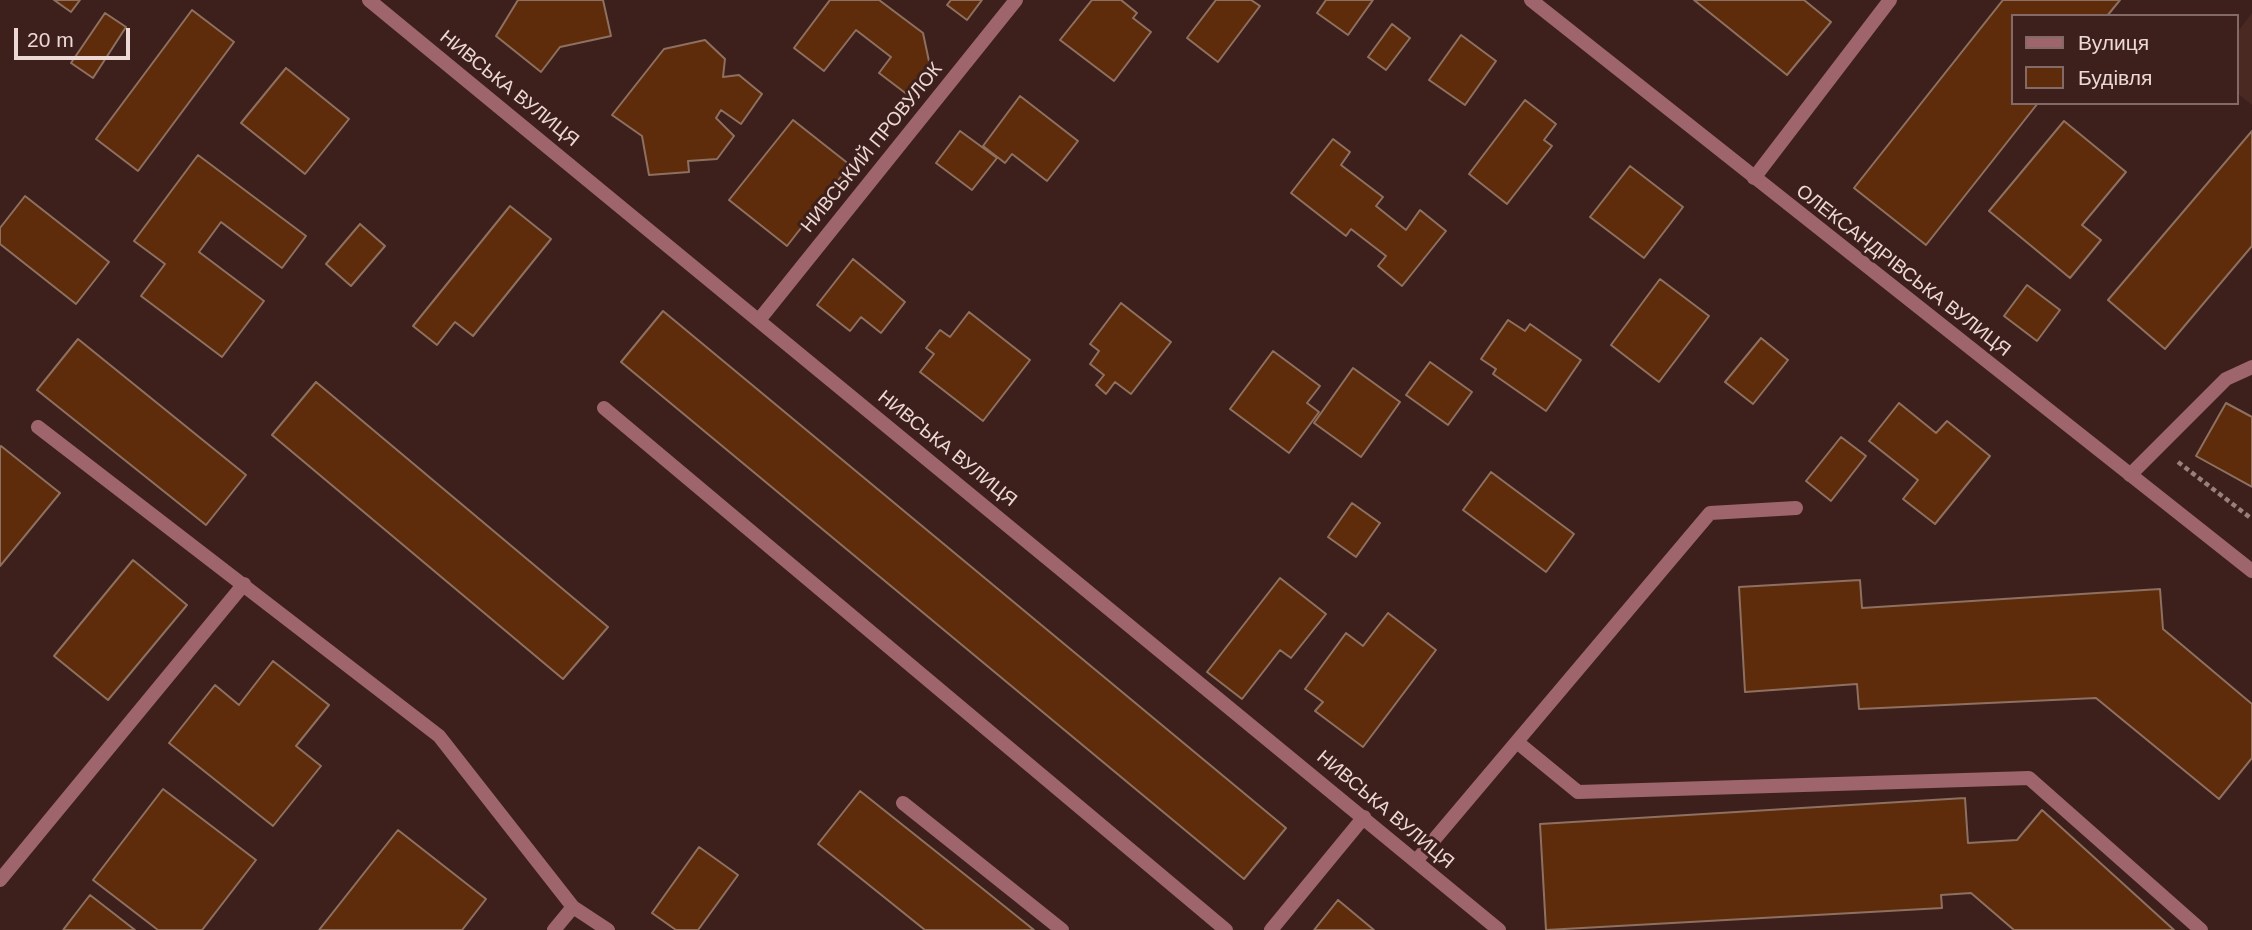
<!DOCTYPE html>
<html>
<head>
<meta charset="utf-8">
<style>
	body { margin:0 }
	#map { position:relative; width:2252px; height:930px; overflow:hidden; background:#3d201c; font-family:Arial,sans-serif }
	canvas { display:block }
	.legend { position:absolute; left:2011px; top:14px; width:228px; height:91px; box-sizing:border-box; background:#3d201c; border:2px solid #836a66; margin:0; padding:9px 12px; list-style:none; font-size:21px; color:#ecd8d4 }
	.legend li { display:flex; align-items:center; gap:14px; height:35px }
	.legend b { width:35px; border:2px solid #836a66 }
	.scale { position:absolute; left:14px; top:28px; width:116px; height:32px; box-sizing:border-box; border:4px solid #ecd8d4; border-top:0; padding-left:9px; font-size:21px; line-height:24px; white-space:nowrap; color:#ecd8d4; -webkit-text-stroke:5px #3d201c; paint-order:stroke }
</style>
</head>
<body>
<div id="map">
<canvas width="2252" height="930"></canvas>
<ul class="legend">
<li><b style="height:9px;background:#9e656d"></b>Вулиця</li>
<li><b style="height:19px;background:#5e2b0b"></b>Будівля</li>
</ul>
<div class="scale">20 m</div>
</div>
<script>
const ctx = document.querySelector('canvas').getContext('2d');
ctx.lineJoin = 'round';
function fill(path, color) {
  ctx.fillStyle = color;
  ctx.fill(path, 'evenodd');
}
function poly(rows) {
  const path = new Path2D();
  for (const r of rows) {
    path.moveTo(r[0], r[1]);
    for (let i = 2; i < r.length; i += 2) path.lineTo(r[i], r[i + 1]);
  }
  return path;
}
function stroke(path, color, width, dash) {
  ctx.strokeStyle = color;
  ctx.lineWidth = width;
  ctx.lineCap = dash ? 'butt' : 'round';
  ctx.setLineDash(dash || []);
  ctx.stroke(path);
}
function drawText(font, color, halo, rows, align = 'center') {
  ctx.font = font + ' Arial,sans-serif';
  ctx.lineWidth = 6;
  ctx.setLineDash([]);
  ctx.textBaseline = 'middle';
  ctx.strokeStyle = halo;
  ctx.fillStyle = color;
  for (const [text, x, y, turn = 0] of rows) {
    ctx.save();
    ctx.translate(x, y);
    ctx.rotate((+turn || 0) * Math.PI / 180);
    ctx.textAlign = isNaN(turn) ? turn : align;
    if (halo) ctx.strokeText(text, 0, 0);
    ctx.fillText(text, 0, 0);
    ctx.restore();
  }
}
const built = poly([
	[2252,13,2252,105,2236,92,2236,34]
]);
const building = poly([
	[54,0,80,0,71,12,54,0],
	[518,0,603,0,611,36,560,47,541,72,496,36,518,0],
	[830,0,879,0,923,33,930,66,908,95,879,73,891,57,856,30,824,71,794,48,830,0],
	[951,0,982,0,967,20,947,5,951,0],
	[1092,0,1121,0,1137,13,1133,18,1151,32,1114,81,1060,40,1092,0],
	[1216,0,1251,0,1260,6,1218,62,1187,38,1216,0],
	[1326,0,1373,0,1348,35,1317,13,1326,0],
	[1694,0,1804,0,1831,22,1787,75,1694,0],
	[2003,0,2120,0,2107,16,2012,16,2012,103,2038,103,1926,245,1854,188,2003,0],
	[192,10,234,42,138,171,96,139,192,10],
	[105,13,126,27,93,78,71,63,105,13],
	[1392,24,1410,38,1386,70,1368,57,1392,24],
	[1461,35,1496,61,1465,105,1429,80,1461,35],
	[705,40,725,59,723,77,739,75,762,94,741,124,721,110,716,118,734,136,717,159,688,161,689,172,649,175,642,136,612,115,664,49,705,40],
	[286,68,349,119,305,174,241,123,286,68],
	[1020,96,1078,141,1047,181,1012,154,1005,163,983,146,1020,96],
	[1525,100,1556,124,1544,140,1552,146,1507,204,1469,174,1525,100],
	[793,120,850,165,787,246,729,200,793,120],
	[2064,121,2126,172,2082,225,2101,240,2070,278,1989,211,2064,121],
	[960,131,997,158,972,190,936,163,960,131],
	[2252,131,2252,246,2165,349,2108,300,2252,131],
	[1333,139,1350,152,1341,165,1383,197,1376,206,1406,230,1420,210,1446,231,1402,286,1378,266,1386,256,1351,229,1346,236,1291,193,1333,139],
	[198,155,306,236,282,268,221,222,199,252,264,301,222,357,141,296,165,264,134,241,198,155],
	[1630,166,1683,207,1644,258,1590,217,1630,166],
	[25,196,109,262,76,304,0,244,0,228,25,196],
	[510,206,551,239,473,336,455,322,437,345,413,326,510,206],
	[360,224,385,246,351,286,326,264,360,224],
	[853,259,905,302,881,333,861,317,850,331,817,305,853,259],
	[1660,279,1709,316,1659,382,1611,345,1660,279],
	[2027,285,2060,310,2037,341,2004,316,2027,285],
	[1121,303,1171,342,1131,394,1115,382,1106,394,1096,385,1104,375,1090,364,1099,351,1090,344,1121,303],
	[663,311,1286,828,1244,879,621,362,663,311],
	[969,312,1030,360,983,421,920,372,934,354,926,348,940,330,950,337,969,312],
	[1508,320,1525,331,1530,324,1581,360,1546,411,1493,374,1496,369,1481,359,1508,320],
	[1761,338,1788,360,1753,404,1725,382,1761,338],
	[78,339,246,475,206,525,37,390,78,339],
	[1273,351,1320,386,1307,403,1319,412,1289,453,1230,409,1273,351],
	[1430,362,1472,392,1448,425,1406,395,1430,362],
	[1353,368,1400,402,1361,457,1314,423,1353,368],
	[316,382,608,627,563,679,272,435,316,382],
	[1899,403,1936,433,1947,421,1990,456,1935,524,1903,499,1918,480,1869,441,1899,403],
	[2226,403,2252,417,2252,487,2196,456,2226,403],
	[1841,437,1866,456,1831,501,1806,481,1841,437],
	[1,446,60,493,0,566,0,447,1,446],
	[1491,472,1574,534,1546,572,1463,510,1491,472],
	[1352,503,1380,523,1356,557,1328,537,1352,503],
	[133,560,187,605,108,700,54,656,133,560],
	[1280,578,1326,614,1291,658,1280,650,1242,699,1207,672,1280,578],
	[1860,580,1862,608,2160,589,2163,629,2252,704,2252,758,2219,799,2096,698,1859,709,1857,684,1745,692,1739,587,1860,580],
	[1388,613,1436,650,1363,747,1315,711,1323,702,1305,689,1346,633,1363,646,1388,613],
	[273,661,329,705,296,746,321,766,273,826,169,743,215,685,239,705,273,661],
	[163,789,256,860,202,930,158,930,93,880,163,789],
	[860,791,983,889,1034,930,925,930,818,844,860,791],
	[1965,798,1968,843,2017,840,2042,810,2174,930,2014,930,1971,893,1941,895,1942,908,1546,930,1540,824,1965,798],
	[398,830,486,899,462,930,319,930,398,830],
	[699,847,738,875,698,930,676,930,652,913,699,847],
	[90,895,135,930,63,930,90,895],
	[1338,900,1374,930,1314,930,1338,900]
]);
const path = poly([
	[2178,462,2252,519]
]);
const service = poly([
	[1754,178,1890,0],
	[604,408,1226,930],
	[38,427,439,736,573,907,608,930],
	[2130,475,2226,379,2252,367],
	[1517,742,1578,792,2029,778,2201,930],
	[903,803,1062,930],
	[1416,861,1710,513,1796,508],
	[0,880,244,584],
	[554,930,573,907],
	[1271,930,1364,817]
]);
const minor = poly([
	[369,0,1499,930],
	[1531,0,2252,571],
	[759,320,1016,0]
]);
const streetNames = [
	["НИВСЬКА ВУЛИЦЯ",509,89,39],
	["НИВСЬКИЙ ПРОВУЛОК",872,148,-51],
	["ОЛЕКСАНДРІВСЬКА ВУЛИЦЯ",1903,271,38],
	["НИВСЬКА ВУЛИЦЯ",947,449,39],
	["НИВСЬКА ВУЛИЦЯ",1385,810,40]
];
fill(built, '#4b2923');
fill(building, '#5e2b0b');
stroke(building, '#8e7060', 2);
stroke(path, '#98807c', 4.5, [5, 3.5]);
stroke(service, '#9e656d', 14);
stroke(minor, '#9e656d', 14);
drawText('19px', '#ecd8d4', '#3d201c', streetNames);
</script>
</body>
</html>
